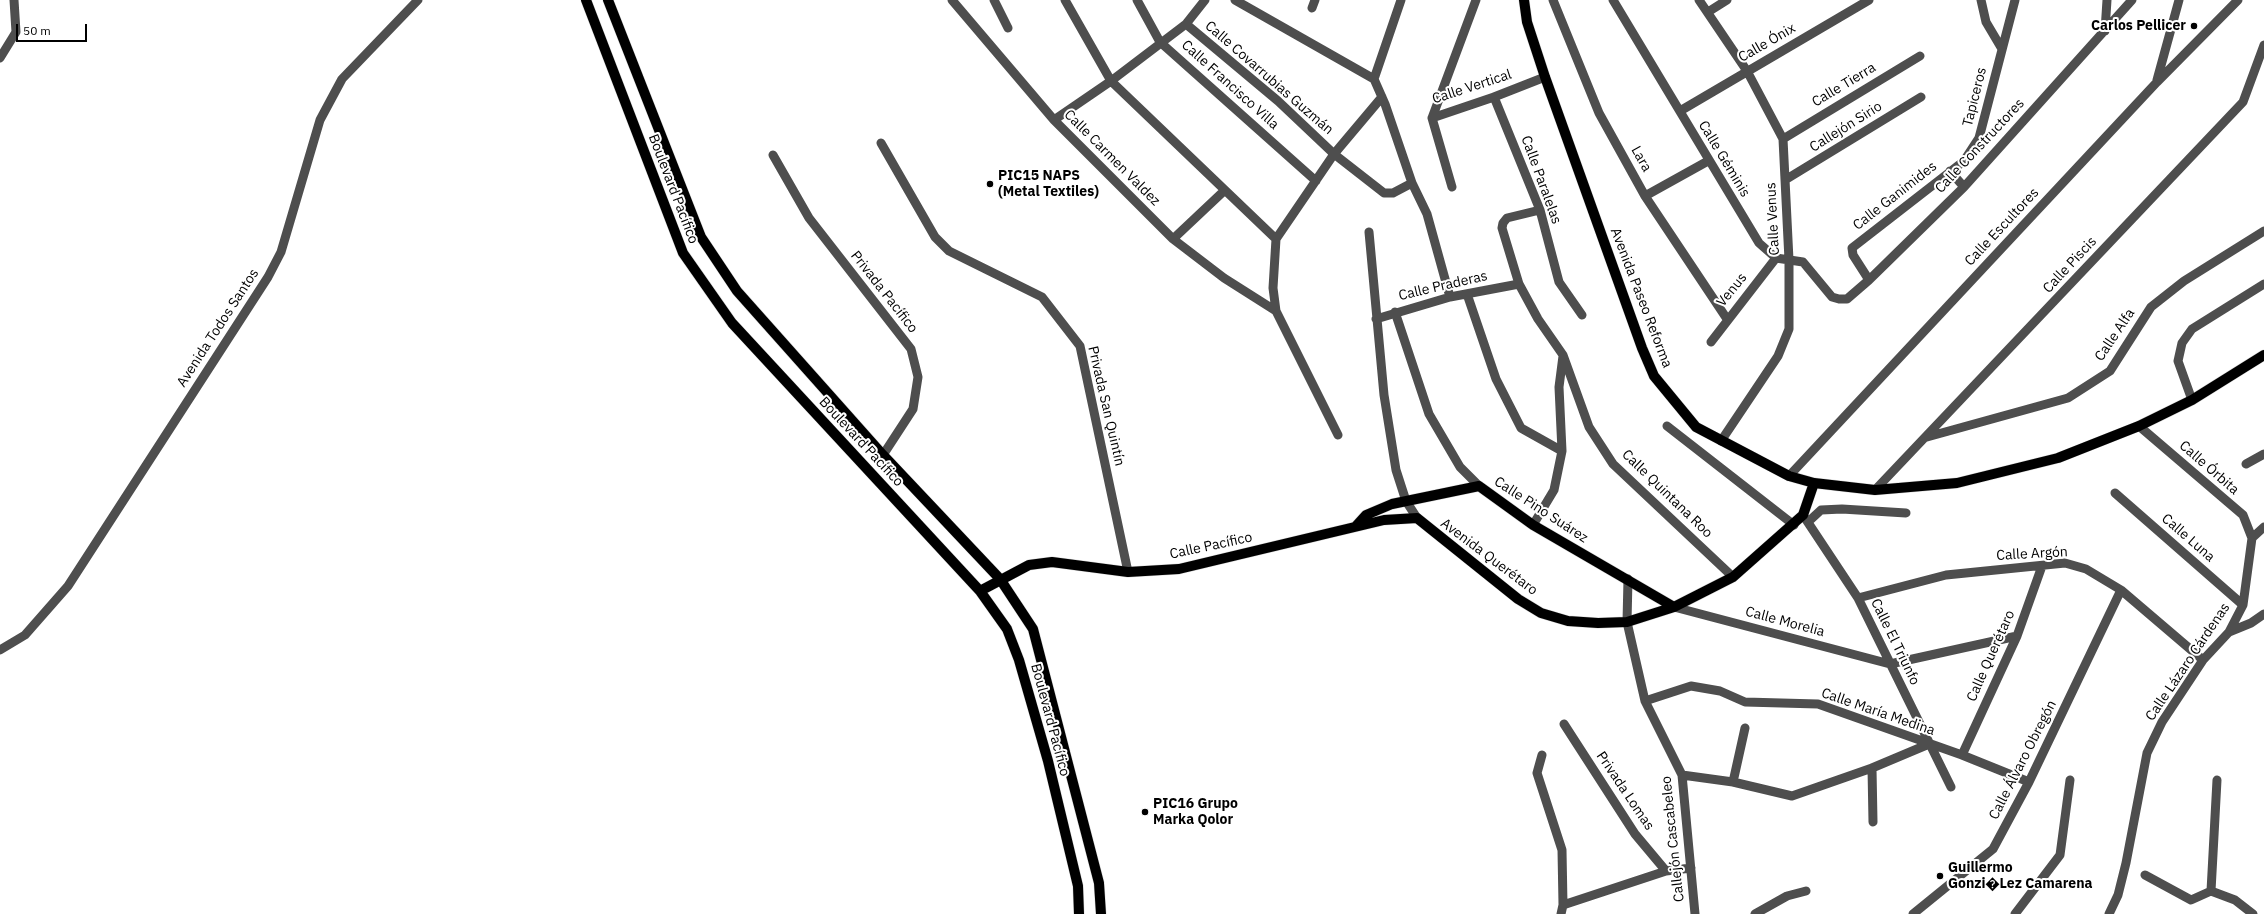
<!DOCTYPE html>
<html>
<head>
<meta charset="utf-8">
<style>
	body { margin:0 }
	#map { position:relative; width:2264px; height:914px; overflow:hidden; background:#fff; font-family:"IBM Plex Sans",sans-serif }
	canvas { display:block }
	.scale { position:absolute; left:16px; top:24px; width:71px; height:18px; box-sizing:border-box; border:2px solid #000; border-top:0; padding-left:5px; font-size:12px; line-height:14px; white-space:nowrap; color:#000; -webkit-text-stroke:3px #fff; paint-order:stroke }
</style>
</head>
<body>
<div id="map">
<canvas width="2264" height="914"></canvas>
<div class="scale">50 m</div>
</div>
<script>
const ctx = document.querySelector('canvas').getContext('2d');
ctx.lineJoin = 'round';
function poly(rows) {
  const path = new Path2D();
  for (const r of rows) {
    path.moveTo(r[0], r[1]);
    for (let i = 2; i < r.length; i += 2) path.lineTo(r[i], r[i + 1]);
  }
  return path;
}
function stroke(path, color, width, dash) {
  ctx.strokeStyle = color;
  ctx.lineWidth = width;
  ctx.lineCap = dash ? 'butt' : 'round';
  ctx.setLineDash(dash || []);
  ctx.stroke(path);
}
function drawText(font, color, halo, rows, align = 'center') {
  ctx.font = font + ' "IBM Plex Sans",sans-serif';
  ctx.lineWidth = 4;
  ctx.setLineDash([]);
  ctx.textBaseline = 'middle';
  ctx.strokeStyle = halo;
  ctx.fillStyle = color;
  for (const [text, x, y, turn = 0] of rows) {
    ctx.save();
    ctx.translate(x, y);
    ctx.rotate((+turn || 0) * Math.PI / 180);
    ctx.textAlign = isNaN(turn) ? turn : align;
    if (halo) ctx.strokeText(text, 0, 0);
    ctx.fillText(text, 0, 0);
    ctx.restore();
  }
}
const minor = poly([
	[952,0,1054,120,1173,239,1224,278,1276,311],
	[994,0,1008,28],
	[1065,0,1111,81,1276,239,1273,288,1276,311,1338,435],
	[1137,0,1160,42,1316,181],
	[1235,0,1374,79,1385,104,1412,183,1427,214,1450,297],
	[1553,0,1599,113,1645,196,1727,319],
	[1613,0,1759,243,1776,258,1803,262,1832,297,1839,299,1847,299,1869,280,1964,187,2132,0],
	[1699,0,1747,71,1783,139,1789,260,1789,329,1778,356,1721,441],
	[1981,0,1986,22,2002,49],
	[1312,8,1315,0],
	[1708,12,1727,0],
	[1186,24,1278,101,1334,154,1384,193,1393,193,1412,183],
	[2105,31,2107,0],
	[0,58,16,32,14,0],
	[1374,79,1401,0],
	[2157,80,2179,0],
	[1494,97,1540,210,1559,282,1582,315],
	[1680,111,1869,0],
	[1432,118,1476,0],
	[1432,118,1494,97,1545,77],
	[1432,118,1452,187],
	[1054,120,1111,81,1186,24,1205,0],
	[1783,139,1920,56],
	[881,143,935,237,949,251,1042,297,1080,346,1128,572],
	[773,155,809,218,911,349,918,377,913,409,883,455],
	[1950,171,1964,187],
	[1785,180,1921,97],
	[1645,196,1708,161],
	[1540,210,1507,218,1503,223,1502,228,1519,284,1538,319,1563,355,1589,427,1613,464,1733,577],
	[1369,232,1384,395,1396,470,1406,501,1417,518],
	[1173,239,1225,190],
	[1276,239,1334,154,1382,97],
	[1869,280,1853,255,1852,248,1964,161,1979,138,2015,0],
	[1467,294,1496,379,1521,428,1562,451],
	[1395,312,1429,414,1460,467,1479,486],
	[1376,319,1450,297,1519,284],
	[1711,342,1776,258],
	[2192,400,2178,361,2182,343,2192,329,2264,284],
	[1667,426,1794,525],
	[1927,437,2068,398,2110,371,2151,307,2184,281,2264,231],
	[2246,464,2264,454],
	[1789,476,2157,82,2238,0],
	[1875,490,2243,102,2264,45],
	[2115,493,2243,605],
	[1803,515,1858,598,1951,787],
	[1808,522,1821,510,1842,509,1906,513],
	[1533,525,1554,490,1562,451,1559,387,1563,356],
	[2252,538,2264,527],
	[1628,579,1627,622,1645,701,1682,775,1695,914],
	[1858,598,1946,575,2065,563,2086,569,2121,590,2203,660],
	[1674,607,1890,664,2017,636],
	[2229,632,2251,623,2264,614],
	[0,650,25,635,68,586,268,277,281,252,320,120,342,79,418,0],
	[1645,701,1691,686,1720,691,1745,702,1818,704,1962,755,2029,782],
	[1564,724,1635,834,1666,871],
	[1542,755,1537,773,1562,850,1563,905,1561,914],
	[1962,755,2017,636,2042,566],
	[1872,768,1873,822],
	[1682,775,1733,782,1792,796,1872,768,1929,744],
	[1733,782,1745,728],
	[2145,875,2191,900,2211,891],
	[2211,891,2217,780],
	[2211,891,2235,900,2253,914],
	[1563,905,1666,871,1691,868],
	[1755,914,1787,896,1806,891],
	[1913,914,1993,849,2029,782,2121,590],
	[2015,914,2060,855,2070,780],
	[2109,914,2118,895,2126,863,2147,753,2162,722,2203,660,2229,632,2243,605,2252,538,2243,515,2139,426]
]);
const major = poly([
	[586,0,683,253,732,323,980,591,1007,629,1019,660,1048,761,1078,886,1079,914],
	[608,0,701,237,737,291,883,455,1000,579,1033,629,1099,883,1101,914],
	[1524,0,1527,22,1545,77,1642,348,1654,376,1696,427,1789,476,1814,483,1875,490,1957,483,2058,458,2139,426,2192,400,2264,355],
	[1356,526,1366,515,1392,504,1479,486,1533,525,1674,607],
	[980,591,1029,565,1052,562,1128,572,1179,569,1384,520,1417,518,1518,599,1541,613,1568,621,1598,623,1627,622,1674,607,1733,577,1803,515,1814,483]
]);
const markers = [
	[2194,26,4,"#000"],
	[990,184,4,"#000"],
	[1145,812,4,"#000"],
	[1940,876,4,"#000"]
];
const poiNames = [
	["Carlos Pellicer",2186,26,"right"],
	["PIC15 NAPS",998,176],
	["(Metal Textiles)",998,192],
	["PIC16 Grupo",1153,804],
	["Marka Qolor",1153,820],
	["Guillermo",1948,868],
	["Gonzi�Lez Camarena",1948,884]
];
const streetNames = [
	["Calle Ónix",1767,43,-30],
	["Calle Covarrubias Guzmán",1269,78,41],
	["Calle Francisco Villa",1230,85,42],
	["Calle Tierra",1844,85,-31],
	["Calle Vertical",1472,87,-18],
	["Tapiceros",1975,97,-76],
	["Callejón Sirio",1846,127,-32],
	["Calle Constructores",1980,146,-47],
	["Calle Carmen Valdez",1112,158,45],
	["Lara",1641,159,61],
	["Calle Géminis",1724,159,59],
	["Calle Paralelas",1541,180,70],
	["Boulevard Pacífico",673,189,69],
	["Calle Ganimides",1895,196,-38],
	["Calle Venus",1773,219,-93],
	["Calle Escultores",2002,227,-47],
	["Calle Piscis",2070,265,-47],
	["Calle Praderas",1443,286,-13],
	["Venus",1732,290,-51],
	["Privada Pacífico",884,292,52],
	["Avenida Paseo Reforma",1641,298,69],
	["Avenida Todos Santos",218,328,-57],
	["Calle Alfa",2115,335,-56],
	["Privada San Quintín",1106,406,77],
	["Boulevard Pacífico",861,442,47],
	["Calle Órbita",2209,468,41],
	["Calle Quintana Roo",1667,494,44],
	["Calle Pino Suárez",1541,510,33],
	["Calle Luna",2188,538,41],
	["Calle Pacífico",1211,546,-12],
	["Calle Argón",2032,554,-3],
	["Avenida Querétaro",1489,557,37],
	["Calle Morelia",1785,622,15],
	["Calle El Triunfo",1895,642,64],
	["Calle Querétaro",1991,656,-66],
	["Calle Lázaro Cárdenas",2188,662,-56],
	["Calle María Medina",1878,712,19],
	["Boulevard Pacífico",1050,720,75],
	["Calle Álvaro Obregón",2023,760,-63],
	["Privada Lomas",1625,791,56],
	["Callejón Cascabeleo",1673,839,-96]
];
stroke(major, '#dbdbdb', 11);
stroke(minor, '#4e4e4e', 9);
stroke(major, '#000', 10);
for (const [x, y, r, color] of markers) {
  const dot = new Path2D();
  dot.arc(x, y, r, 0, 2 * Math.PI);
  ctx.fillStyle = color;
  ctx.fill(dot);
  stroke(dot, '#fff', 1.5);
}
drawText('bold 14px', '#000', '#fff', poiNames, 'left');
drawText('14px', '#000', '#fff', streetNames);
</script>
</body>
</html>
